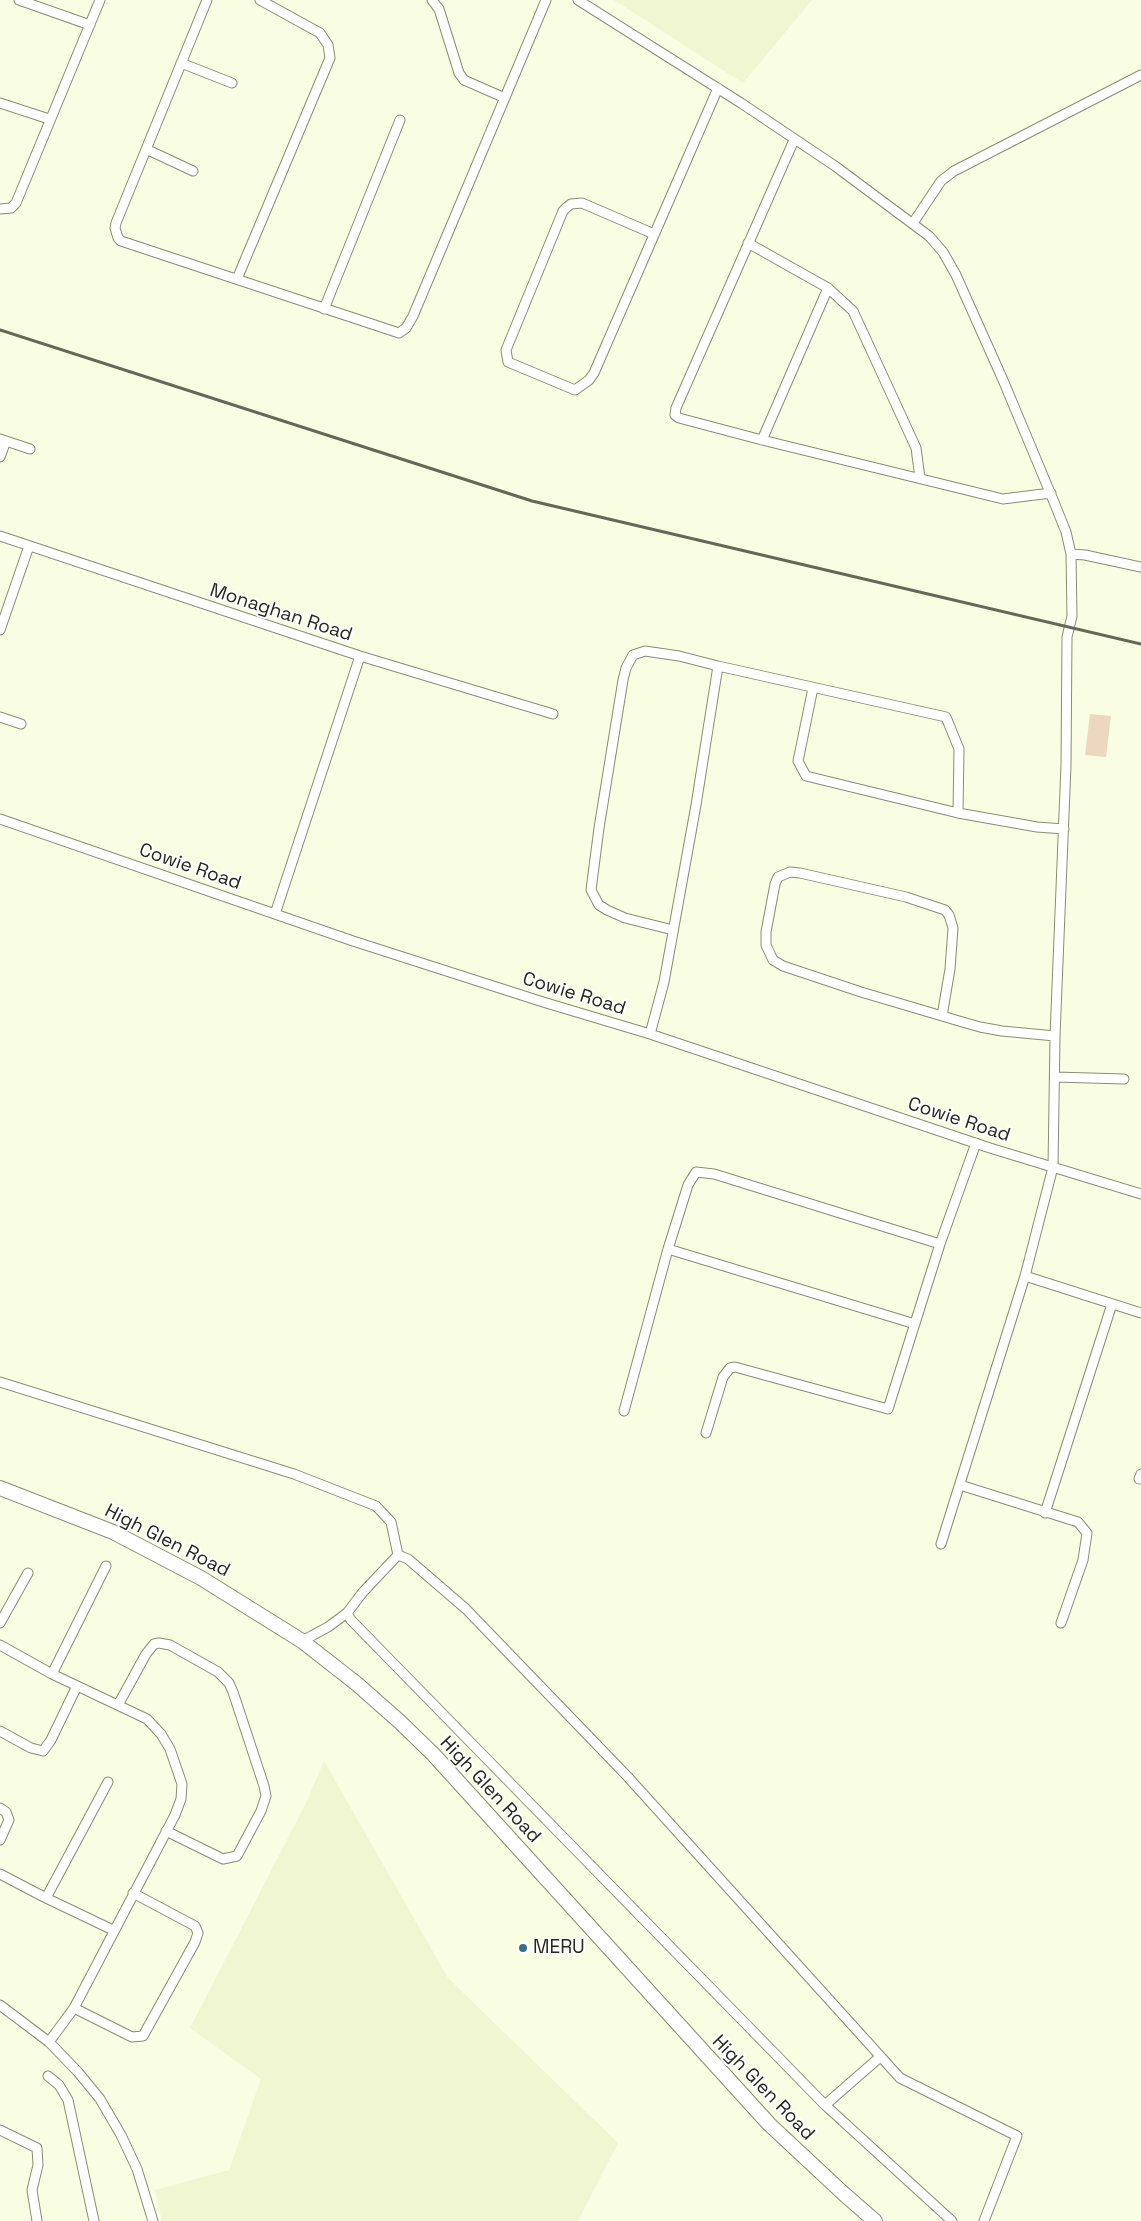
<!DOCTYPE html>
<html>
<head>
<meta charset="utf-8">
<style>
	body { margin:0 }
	canvas { display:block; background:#f9fde2 }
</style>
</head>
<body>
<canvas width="1141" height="2221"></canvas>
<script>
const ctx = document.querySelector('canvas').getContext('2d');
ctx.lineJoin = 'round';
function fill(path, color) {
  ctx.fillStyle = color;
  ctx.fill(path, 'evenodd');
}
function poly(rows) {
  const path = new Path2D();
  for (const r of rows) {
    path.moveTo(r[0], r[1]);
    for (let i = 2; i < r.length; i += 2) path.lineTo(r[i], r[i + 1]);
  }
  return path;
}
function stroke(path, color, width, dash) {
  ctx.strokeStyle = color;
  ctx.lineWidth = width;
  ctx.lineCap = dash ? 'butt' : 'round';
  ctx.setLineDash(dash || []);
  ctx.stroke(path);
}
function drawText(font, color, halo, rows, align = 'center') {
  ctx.font = font + ' "Space Grotesk",sans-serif';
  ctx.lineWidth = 4;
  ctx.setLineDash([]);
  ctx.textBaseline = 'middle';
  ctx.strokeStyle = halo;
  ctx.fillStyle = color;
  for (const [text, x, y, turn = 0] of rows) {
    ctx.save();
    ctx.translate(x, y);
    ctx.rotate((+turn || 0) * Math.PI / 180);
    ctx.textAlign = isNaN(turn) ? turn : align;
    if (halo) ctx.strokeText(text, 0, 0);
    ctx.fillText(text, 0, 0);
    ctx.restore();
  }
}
const built = poly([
	[614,0,812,0,743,83],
	[324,1761,448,1978,618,2143,578,2221,162,2221,155,2190,229,2170,261,2079,190,2028,306,1803]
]);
const green = poly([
	[1090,714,1111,716,1106,757,1085,755]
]);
const minor = poly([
	[19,0,90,25],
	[207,0,116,223,115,228,118,238,121,241,399,333,406,328,413,316,546,0],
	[432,0,439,9,459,73,464,80,505,98],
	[578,0,741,103,835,166,929,236,943,252,956,275,1003,380,1054,502,1066,532,1071,554,1072,616,1067,637,1066,765,1055,1036,1053,1167,1025,1276,941,1544],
	[181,63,232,83],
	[0,103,49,119],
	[794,140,676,408,675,415,679,418,762,440,1003,499,1051,493],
	[146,149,193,171],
	[0,209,11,208,16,203,100,0],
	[913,223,941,181,954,171,1141,75],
	[654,234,582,203,571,204,567,207,563,211,506,350,508,362,575,390,589,380,594,373,718,88],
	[748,243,828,288,853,311,916,448,920,478],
	[237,279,330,58,328,45,320,33,260,0],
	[324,309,400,120],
	[0,439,30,449],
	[762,440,828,288],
	[0,457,6,441],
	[0,536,360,656,553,714],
	[1071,554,1085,555,1141,567],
	[0,630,29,546],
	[813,688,798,761,806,776,958,813,1037,827,1064,829],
	[0,717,21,724],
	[0,819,353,941,543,1002,650,1034,990,1148,1141,1194],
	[275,914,360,656],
	[673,930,625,918,607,910,599,905,591,890,599,828,623,680,626,668,633,655,645,651,679,656,718,666],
	[942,1016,950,969,953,928,949,915,945,910,906,897,800,873,790,872,778,877,775,884,766,932,766,945,773,960,783,966,861,992,959,1021,980,1027,1002,1031,1055,1036],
	[650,1034,664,982,696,805,718,666,946,717,959,749,958,813],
	[1055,1077,1124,1079],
	[668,1249,915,1324],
	[1025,1276,1141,1313],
	[0,1382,294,1474,376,1506,391,1522,398,1555],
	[624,1411,668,1249,688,1185,696,1172,714,1174,940,1244],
	[706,1433,723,1377,730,1368,735,1367,888,1409,940,1244,976,1143],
	[1139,1479,1141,1474],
	[960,1485,1078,1522,1087,1533,1083,1560,1061,1623],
	[1045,1513,1112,1304],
	[398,1555,408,1559,466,1609,627,1776,900,2078,1017,2136,984,2221],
	[347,1613,351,1620,825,2105,952,2221],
	[0,1623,28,1573],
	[302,1641,328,1627,347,1613,363,1592,398,1555],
	[0,1645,52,1674,147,1719,161,1734,170,1749,182,1784,181,1799,175,1815,74,2008,49,2042],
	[52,1674,106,1566],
	[118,1705,146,1654,154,1644,159,1643,170,1645,218,1672,229,1683,233,1692,264,1786,266,1796,261,1811,237,1856,223,1859,166,1831],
	[0,1731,31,1748,43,1751,51,1740,77,1686],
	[0,1808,6,1812,9,1820,0,1840],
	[0,1874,46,1898,108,1782],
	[46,1898,113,1930],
	[0,2005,49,2042,78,2072,100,2099,121,2135,137,2169,153,2221],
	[74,2008,132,2037,143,2036,195,1942,198,1933,195,1926,133,1893],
	[48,2076,59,2085,68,2100,94,2221],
	[825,2105,880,2057],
	[0,2130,37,2148,38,2165,32,2190,37,2221]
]);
const primary = poly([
	[0,1488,113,1532,201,1578,302,1641,357,1684,400,1722,433,1754,769,2124,844,2194,875,2221]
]);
const rail = poly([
	[0,330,532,501,1141,644]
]);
const markers = [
	[523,1948,5,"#337087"]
];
const streetNames = [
	["Monaghan Road",281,613,18],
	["Cowie Road",190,867,19],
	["Cowie Road",574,994,17],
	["Cowie Road",959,1120,18],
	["High Glen Road",167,1541,27],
	["High Glen Road",490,1790,47],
	["High Glen Road",763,2088,46]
];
const poiNames = [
	["MERU",533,1948]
];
fill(built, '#f0f5d2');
fill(green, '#eed7c0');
stroke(minor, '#898d74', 11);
stroke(primary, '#898d74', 16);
stroke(minor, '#fff', 9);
stroke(primary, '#fff', 14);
stroke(rail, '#666758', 3);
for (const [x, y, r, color] of markers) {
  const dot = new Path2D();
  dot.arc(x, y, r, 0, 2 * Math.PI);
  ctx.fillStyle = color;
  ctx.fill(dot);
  stroke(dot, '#fff', 2);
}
drawText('19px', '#26271d', '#fff', streetNames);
drawText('19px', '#26271d', '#fff', poiNames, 'left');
</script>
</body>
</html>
